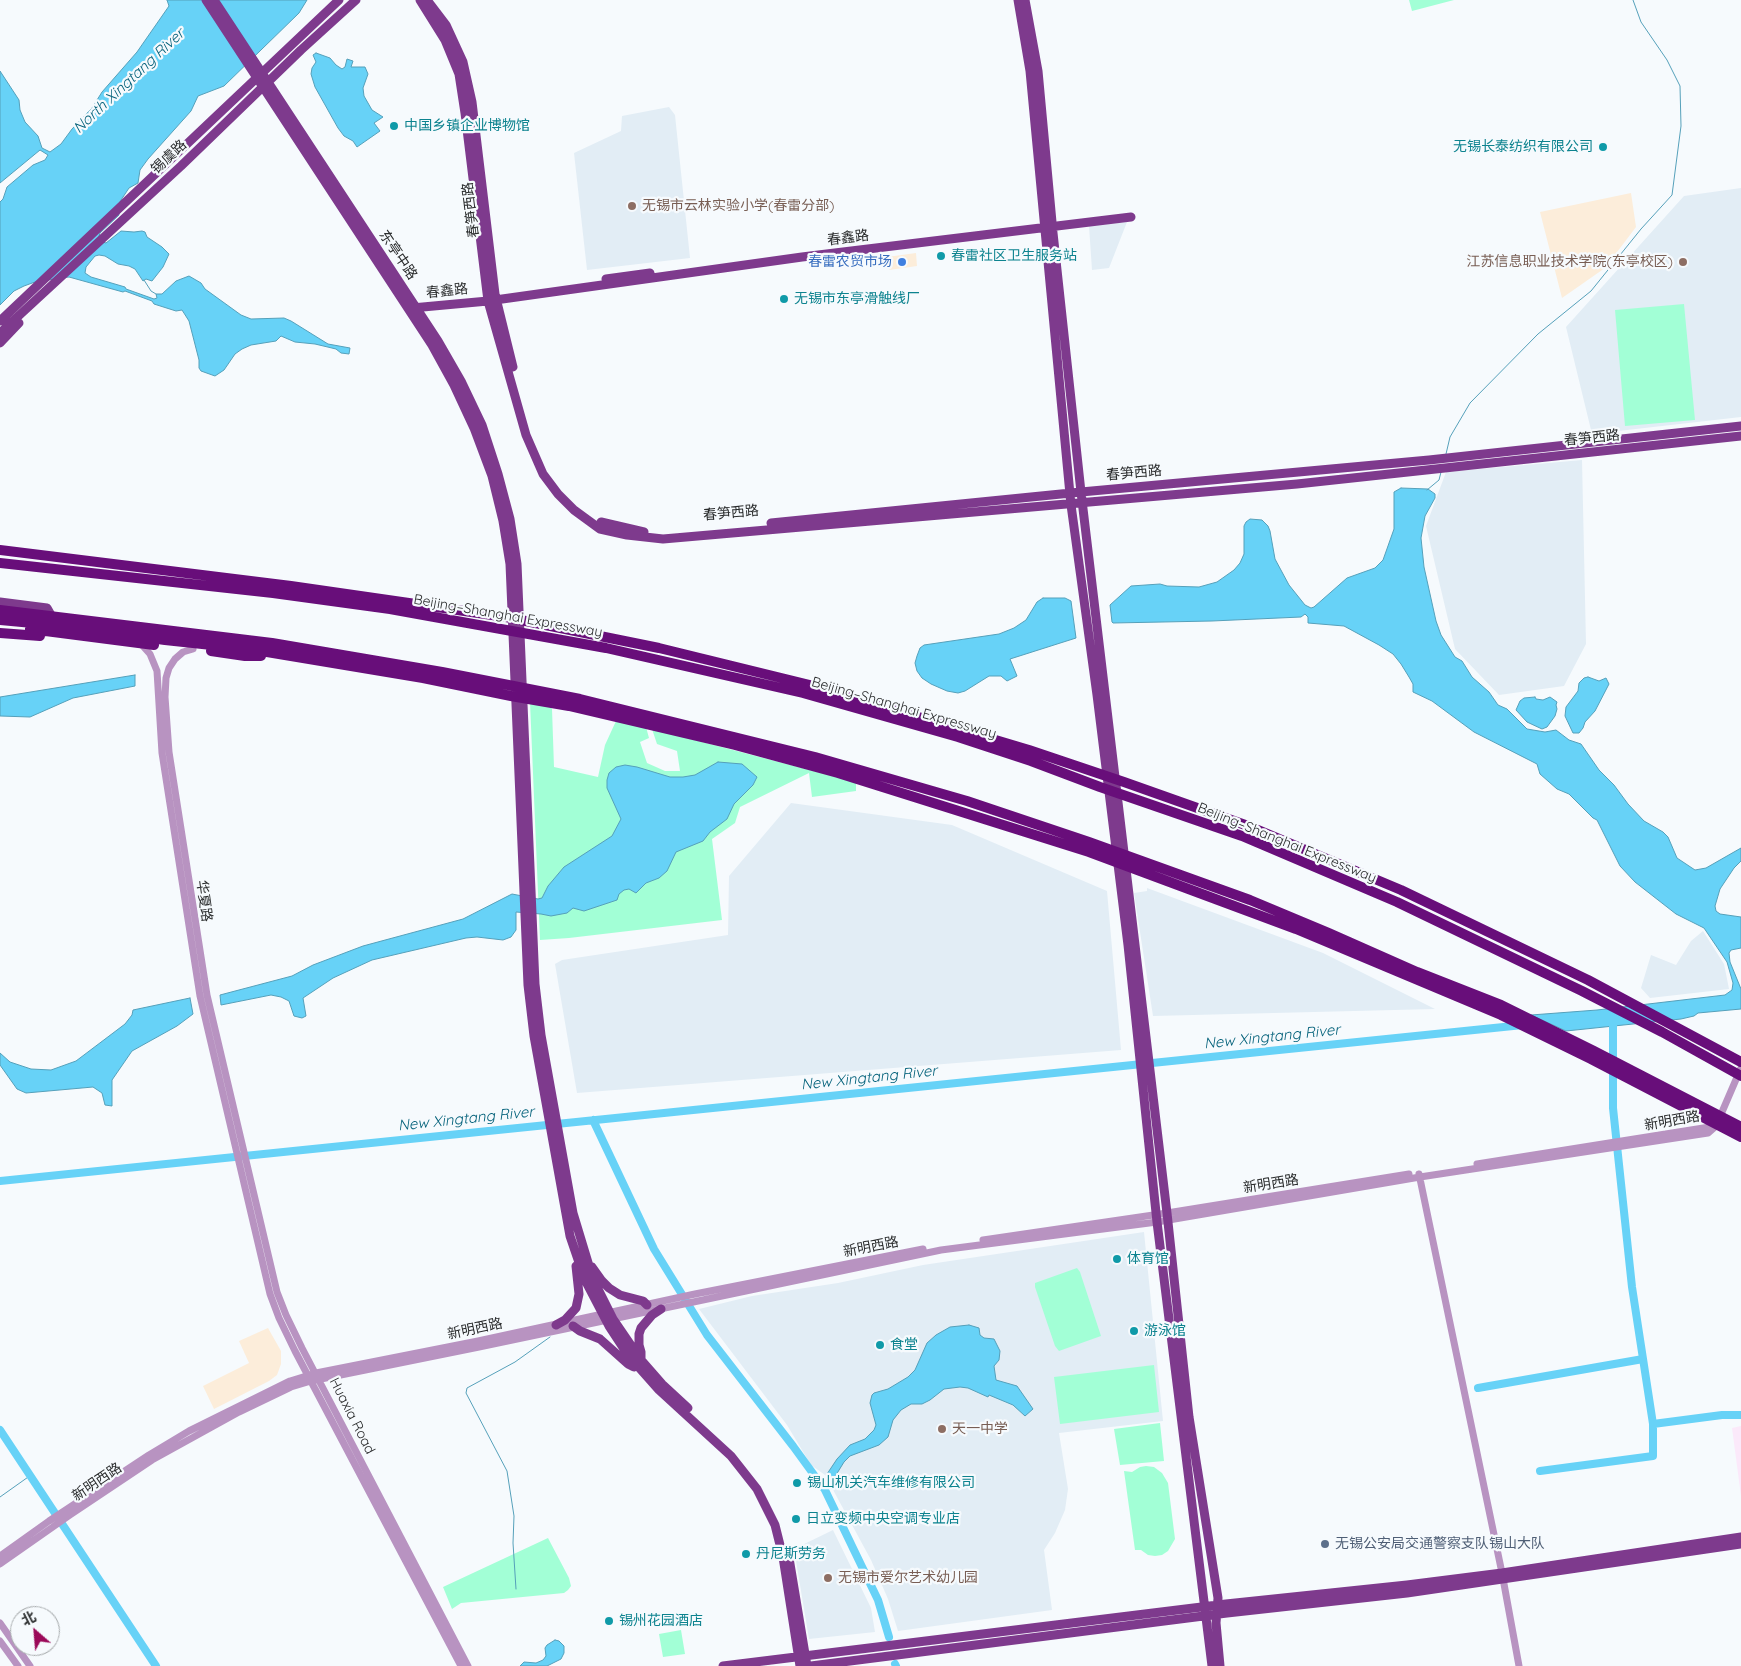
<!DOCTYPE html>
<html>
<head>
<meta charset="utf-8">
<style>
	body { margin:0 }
	#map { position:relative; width:1741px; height:1666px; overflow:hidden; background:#f6fafd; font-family:Quicksand,"Noto Sans SC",sans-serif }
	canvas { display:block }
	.north { position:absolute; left:10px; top:1606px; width:50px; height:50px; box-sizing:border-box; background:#f6fafd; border:1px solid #a4a8aa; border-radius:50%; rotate:333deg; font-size:14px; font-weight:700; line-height:20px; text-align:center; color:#2a2c2d }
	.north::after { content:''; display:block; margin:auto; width:18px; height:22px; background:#9b0a59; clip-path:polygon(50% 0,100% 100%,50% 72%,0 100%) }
</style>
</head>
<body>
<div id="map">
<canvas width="1741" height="1666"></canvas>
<div class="north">北</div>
</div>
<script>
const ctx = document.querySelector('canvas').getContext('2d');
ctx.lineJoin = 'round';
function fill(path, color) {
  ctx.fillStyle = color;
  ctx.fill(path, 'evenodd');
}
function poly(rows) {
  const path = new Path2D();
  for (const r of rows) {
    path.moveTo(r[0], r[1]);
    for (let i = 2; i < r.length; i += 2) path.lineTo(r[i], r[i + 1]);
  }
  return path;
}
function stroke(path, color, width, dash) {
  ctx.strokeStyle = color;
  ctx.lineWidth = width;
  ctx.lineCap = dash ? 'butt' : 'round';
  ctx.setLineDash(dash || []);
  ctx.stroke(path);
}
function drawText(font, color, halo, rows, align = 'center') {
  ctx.font = font + ' Quicksand,"Noto Sans SC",sans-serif';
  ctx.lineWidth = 4.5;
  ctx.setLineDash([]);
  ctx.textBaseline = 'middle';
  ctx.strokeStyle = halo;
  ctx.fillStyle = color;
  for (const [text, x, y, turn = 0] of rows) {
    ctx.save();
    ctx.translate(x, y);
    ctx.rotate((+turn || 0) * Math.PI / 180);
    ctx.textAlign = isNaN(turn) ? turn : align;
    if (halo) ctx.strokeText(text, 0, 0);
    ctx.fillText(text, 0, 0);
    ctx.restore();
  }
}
const commercial = poly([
	[1631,193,1636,227,1605,268,1562,298,1540,212],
	[916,253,917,266,889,270,887,257],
	[268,1328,281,1351,281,1364,277,1375,269,1381,214,1409,203,1386,249,1363,239,1341]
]);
const built = poly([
	[669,107,675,115,690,258,587,270,574,153,621,131,622,116],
	[1741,188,1741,417,1592,434,1566,327,1684,196],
	[1127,222,1109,268,1092,270,1089,226],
	[1582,460,1586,644,1564,686,1499,695,1455,649,1426,526,1446,472],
	[791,803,952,825,1107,891,1121,1050,577,1093,555,964,562,960,728,935,729,876],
	[1147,888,1323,953,1435,1009,1153,1016,1134,893,1147,891],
	[1703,931,1724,964,1729,989,1650,998,1641,988,1651,955,1676,965,1691,941],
	[1144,1232,1163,1421,1059,1433,1068,1489,1065,1510,1055,1533,1044,1550,1052,1610,898,1631,888,1599,871,1560,825,1475,811,1465,787,1425,699,1309,752,1296,838,1283,923,1265],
	[833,1530,871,1608,875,1632,809,1639,794,1549]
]);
const medical = poly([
	[1741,1426,1741,1496,1732,1428]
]);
const green = poly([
	[1409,0,1454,0,1412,11],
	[1684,304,1695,420,1625,426,1615,310],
	[530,702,549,705,552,709,554,767,598,777,605,745,616,721,646,727,649,738,640,742,647,763,665,771,680,771,677,751,657,744,652,729,856,782,856,791,812,797,809,773,740,807,735,823,712,839,722,920,569,938,540,940],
	[1077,1268,1080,1272,1101,1336,1059,1351,1055,1346,1035,1287,1035,1283],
	[1154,1365,1159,1412,1060,1424,1054,1377],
	[1160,1423,1164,1461,1120,1465,1114,1429],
	[1146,1466,1154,1467,1162,1473,1168,1483,1175,1539,1168,1551,1162,1555,1155,1556,1148,1555,1141,1550,1135,1550,1124,1471,1132,1472,1140,1467],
	[548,1538,569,1578,571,1586,568,1590,564,1593,461,1603,452,1609,443,1587],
	[681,1630,685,1654,663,1657,659,1634]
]);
const water = poly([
	[167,0,307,0,299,13,224,86,198,96,191,111,148,159,140,170,138,183,129,188,121,200,118,206,119,215,100,233,99,236,103,242,106,243,121,231,134,232,142,231,145,232,147,237,162,247,169,254,163,267,152,281,146,279,143,281,135,269,129,266,118,264,105,256,99,255,95,256,86,267,85,273,91,277,125,287,126,289,154,299,157,298,156,294,162,294,176,281,189,276,201,283,205,289,241,315,251,319,284,318,291,321,328,344,350,348,349,354,341,353,336,349,315,344,295,342,281,336,276,341,251,345,242,349,235,354,224,370,215,376,201,371,199,368,199,360,189,321,182,310,176,311,154,304,152,301,125,291,123,292,69,277,61,278,35,282,24,286,14,291,0,305,0,202,3,199,7,187,33,165,45,160,48,155,40,150,0,183,0,71,19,100,20,110,25,122,38,136,42,148,50,152,61,144,72,129,92,108,102,92,137,52,169,6,167,0],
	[316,53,330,58,336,65,342,69,345,67,347,59,353,61,351,67,365,67,368,74,363,88,364,96,372,110,383,117,374,123,380,131,357,147,353,141,344,136,338,128,315,87,311,74,312,68,316,62,313,55,316,53],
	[1401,488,1428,489,1435,494,1435,498,1425,516,1421,538,1424,567,1436,621,1441,635,1455,657,1462,661,1472,677,1489,692,1498,705,1507,709,1527,729,1545,732,1556,730,1569,740,1581,744,1599,770,1614,785,1628,804,1644,821,1663,832,1668,837,1677,858,1695,870,1706,868,1741,848,1741,861,1734,868,1720,889,1715,906,1716,911,1720,914,1741,917,1741,948,1731,950,1729,953,1730,962,1741,989,1741,1009,1698,1013,1694,1016,1681,1019,1566,1031,1531,1015,1597,1010,1725,995,1732,990,1733,983,1727,962,1704,928,1676,914,1635,882,1620,866,1597,820,1593,818,1569,794,1557,789,1540,774,1537,764,1474,732,1432,701,1413,692,1413,684,1409,677,1401,664,1393,654,1379,645,1344,626,1308,623,1308,617,1305,614,1301,617,1212,621,1113,623,1112,622,1110,605,1131,586,1160,584,1167,586,1199,587,1217,582,1234,570,1240,563,1244,554,1244,526,1246,522,1250,519,1262,520,1268,526,1270,531,1275,559,1289,585,1305,605,1311,608,1314,607,1347,578,1375,568,1383,560,1394,529,1394,492,1401,488],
	[1043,598,1065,598,1071,601,1076,638,1010,659,1017,676,1007,681,1001,676,989,676,965,691,958,693,947,691,931,684,922,678,917,671,915,663,917,656,920,648,924,645,999,634,1014,628,1026,620,1037,602,1043,598],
	[135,675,135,686,73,698,30,717,0,716,0,697,135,675],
	[1588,677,1599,681,1606,678,1609,684,1595,711,1585,722,1583,728,1579,733,1573,733,1565,716,1566,707,1578,691,1579,683,1584,678,1588,677],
	[1535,697,1536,699,1543,700,1550,697,1557,702,1556,705,1557,709,1555,716,1547,727,1542,729,1527,722,1516,710,1520,701,1524,698,1535,697],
	[718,762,742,764,757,777,753,785,734,804,727,819,710,832,703,841,676,852,667,871,659,878,646,883,636,893,629,889,624,890,619,894,617,900,584,911,573,908,567,913,551,916,541,914,516,912,516,930,511,937,503,940,477,937,466,938,372,960,333,978,303,998,306,1016,302,1018,294,1016,289,1001,281,997,271,995,221,1005,220,995,292,976,313,965,363,946,463,919,512,894,538,899,542,898,548,886,564,867,612,836,621,819,607,788,607,780,609,773,616,767,625,765,637,767,670,777,683,777,695,775,718,762],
	[190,998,193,1014,177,1026,132,1051,112,1080,112,1106,105,1105,102,1093,93,1087,26,1093,17,1089,0,1065,0,1053,10,1062,31,1069,51,1070,76,1061,125,1024,132,1015,133,1010,190,998],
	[969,1325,979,1328,980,1335,984,1338,994,1339,1000,1351,999,1360,994,1366,996,1380,1017,1386,1033,1409,1025,1416,1013,1405,989,1395,988,1397,968,1388,960,1387,944,1389,930,1400,922,1404,911,1404,901,1410,893,1420,888,1437,879,1445,850,1456,844,1462,836,1475,832,1486,827,1474,837,1459,850,1445,865,1439,874,1430,876,1425,870,1403,872,1395,874,1393,888,1389,908,1377,915,1370,927,1343,936,1335,950,1327,969,1325],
	[555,1640,559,1641,564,1646,564,1653,561,1659,547,1666,520,1666,524,1662,536,1663,543,1660,546,1656,545,1648,547,1645,555,1640]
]);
const stream = poly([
	[144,280,151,291,156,294],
	[1446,454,1450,437,1470,403,1538,334,1591,291,1641,229,1672,195,1681,126,1680,86,1667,60,1641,22,1633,0],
	[1427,490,1439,480,1441,472],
	[0,1497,31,1475],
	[516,1589,513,1543,514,1516,507,1471,466,1393,467,1388,515,1362,550,1337]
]);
const river = poly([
	[1613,1017,1613,1108,1632,1287,1653,1424,1722,1415,1741,1415],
	[593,1120,654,1249,707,1335,793,1446,825,1490,878,1600,889,1637],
	[0,1181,1523,1025],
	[1478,1388,1643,1359],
	[0,1430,156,1666],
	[1540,1471,1653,1456,1653,1424],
	[895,1664,896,1666]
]);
const minor = poly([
	[141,644,150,654,157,671,162,753,200,996,270,1294,279,1318,295,1351,461,1666],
	[193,649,183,652,175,659,169,668,166,678,165,697,169,752,207,995,277,1292,286,1315,302,1348,468,1666],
	[1477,1164,1716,1126],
	[1419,1174,1502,1573,1519,1666],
	[983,1240,1167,1213,1409,1174],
	[0,1556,49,1521,149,1455,189,1431,290,1381,316,1373,478,1341,695,1294,923,1249],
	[0,1564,70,1515,152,1460,239,1412,291,1387,311,1381,479,1347,941,1250,1157,1222,1420,1177,1708,1133,1716,1126,1741,1068],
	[0,1623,30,1666],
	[0,1641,18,1666]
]);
const major = poly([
	[206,0,432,345,454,385,474,428,492,476,503,521,510,564,528,985,534,1036,570,1236,585,1280,609,1326,628,1355,659,1390,731,1456,757,1489,775,1525,783,1557,800,1666],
	[214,0,438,341,461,381,482,425,498,474,510,519,517,564,535,984,541,1035,573,1213,593,1279,613,1319,641,1360,662,1384,688,1408],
	[420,0,445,40,459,74,465,113,488,301,526,435,543,474,558,494,574,510,600,529,627,535,663,539,1297,484,1741,436],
	[427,0,446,25,463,62,472,102,495,294,513,367],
	[1018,0,1030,71,1071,505,1097,695,1128,945,1157,1222,1212,1666],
	[1025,0,1038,71,1053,233,1081,492,1167,1213,1189,1417,1218,1598,1216,1623,1220,1666],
	[606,279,650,273],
	[412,308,488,301,802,257,1131,217],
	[0,321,339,0],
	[0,333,181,166,301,50,356,0],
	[0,343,19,323],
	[601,522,644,532],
	[771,523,1081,492,1429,460,1741,426],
	[0,602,47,608,51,615],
	[592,1267,602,1281,609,1288,620,1295,643,1301,647,1305],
	[556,1325,565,1320,576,1308,579,1294,576,1266],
	[573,1326,580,1331,600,1339,628,1364,634,1367],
	[641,1360,641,1352,639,1345,639,1334,641,1328,652,1315,661,1309],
	[789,1558,807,1666],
	[723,1666,1226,1604,1407,1585,1502,1573,1741,1537],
	[811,1666,1227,1613,1407,1593,1741,1544]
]);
const highway = poly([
	[0,550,291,586,506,617,659,648,818,687,1029,750,1124,782,1251,827,1401,890,1588,980,1741,1062],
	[0,563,273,593,390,609,606,648,803,693,958,737,1031,761,1100,787,1242,836,1397,902,1582,991,1662,1032,1741,1076],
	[0,610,272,643,442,672,580,699,815,757,967,801,1089,842,1250,900,1329,933,1417,972,1501,1005,1594,1051,1741,1127],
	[0,620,65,626,165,640,249,649,423,678,511,696,569,706,735,745,838,773,1089,852,1296,929,1501,1015,1591,1059,1741,1137],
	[30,629,154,645],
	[0,633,40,636],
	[211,651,245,656,261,656]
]);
const markers = [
	[394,126,5,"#0f9aa8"],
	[1603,147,5,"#0f9aa8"],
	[632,206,5,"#8d6e63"],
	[941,256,5,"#0f9aa8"],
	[902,262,5,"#3f7fe0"],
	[1683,262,5,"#8d6e63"],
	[784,299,5,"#0f9aa8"],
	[1117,1259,5,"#0f9aa8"],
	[1134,1331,5,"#0f9aa8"],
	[880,1345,5,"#0f9aa8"],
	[942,1429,5,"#8d6e63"],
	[797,1483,5,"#0f9aa8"],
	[796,1519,5,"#0f9aa8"],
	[1325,1544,5,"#5c6f8a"],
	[746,1554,5,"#0f9aa8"],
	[828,1578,5,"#8d6e63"],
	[609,1621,5,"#0f9aa8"]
];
const cultureNames = [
	["中国乡镇企业博物馆",404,126],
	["无锡长泰纺织有限公司",1593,147,"right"],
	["春雷社区卫生服务站",951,256],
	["无锡市东亭滑触线厂",794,299],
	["体育馆",1127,1259],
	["游泳馆",1144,1331],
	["食堂",890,1345],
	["锡山机关汽车维修有限公司",807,1483],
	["日立变频中央空调专业店",806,1519],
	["丹尼斯劳务",756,1554],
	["锡州花园酒店",619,1621]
];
const streetNames = [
	["锡虞路",169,157,-43],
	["春笋西路",471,210,-97],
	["春鑫路",848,238,-7],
	["东亭中路",398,255,56],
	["春鑫路",447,291,-6],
	["春笋西路",1592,438,-6],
	["春笋西路",1134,473,-5],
	["春笋西路",731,513,-5],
	["Beijing–Shanghai Expressway",508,616,10],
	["Beijing–Shanghai Expressway",904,708,16],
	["Beijing–Shanghai Expressway",1287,843,22],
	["华夏路",204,901,82],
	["新明西路",1672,1121,-10],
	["新明西路",1271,1184,-9],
	["新明西路",871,1247,-11],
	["新明西路",475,1329,-12],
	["Huaxia Road",352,1416,63],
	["新明西路",97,1482,-34]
];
const educationNames = [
	["无锡市云林实验小学(春雷分部)",642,206],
	["江苏信息职业技术学院(东亭校区)",1673,262,"right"],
	["天一中学",952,1429],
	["无锡市爱尔艺术幼儿园",838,1578]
];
const shopNames = [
	["春雷农贸市场",892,262]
];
const serviceNames = [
	["无锡公安局交通警察支队锡山大队",1335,1544]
];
const waterNames = [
	["North Xingtang River",129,81,-43],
	["New Xingtang River",1272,1037,-6],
	["New Xingtang River",869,1078,-6],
	["New Xingtang River",466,1119,-6]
];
fill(commercial, '#fcedda');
fill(built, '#e2edf5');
fill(medical, '#fbe9fa');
fill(green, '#a2ffd6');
fill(water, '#67d2f7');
stroke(water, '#55a0ba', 1);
stroke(stream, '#55a0ba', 1);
stroke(river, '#67d2f7', 8);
stroke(minor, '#b893c1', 7);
stroke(major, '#7e3a8d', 9);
stroke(highway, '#680e7a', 10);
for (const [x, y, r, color] of markers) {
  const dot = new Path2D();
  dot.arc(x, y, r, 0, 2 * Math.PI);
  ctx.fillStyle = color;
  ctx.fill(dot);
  stroke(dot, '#f6fafd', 2);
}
drawText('14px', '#0d838f', '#f6fafd', cultureNames, 'left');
drawText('14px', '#2a2c2d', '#f6fafd', streetNames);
drawText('14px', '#785e54', '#f6fafd', educationNames, 'left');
drawText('14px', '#366cbe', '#f6fafd', shopNames, 'right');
drawText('14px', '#4e5e75', '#f6fafd', serviceNames, 'left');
drawText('italic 15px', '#03617a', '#f6fafd', waterNames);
</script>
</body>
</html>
